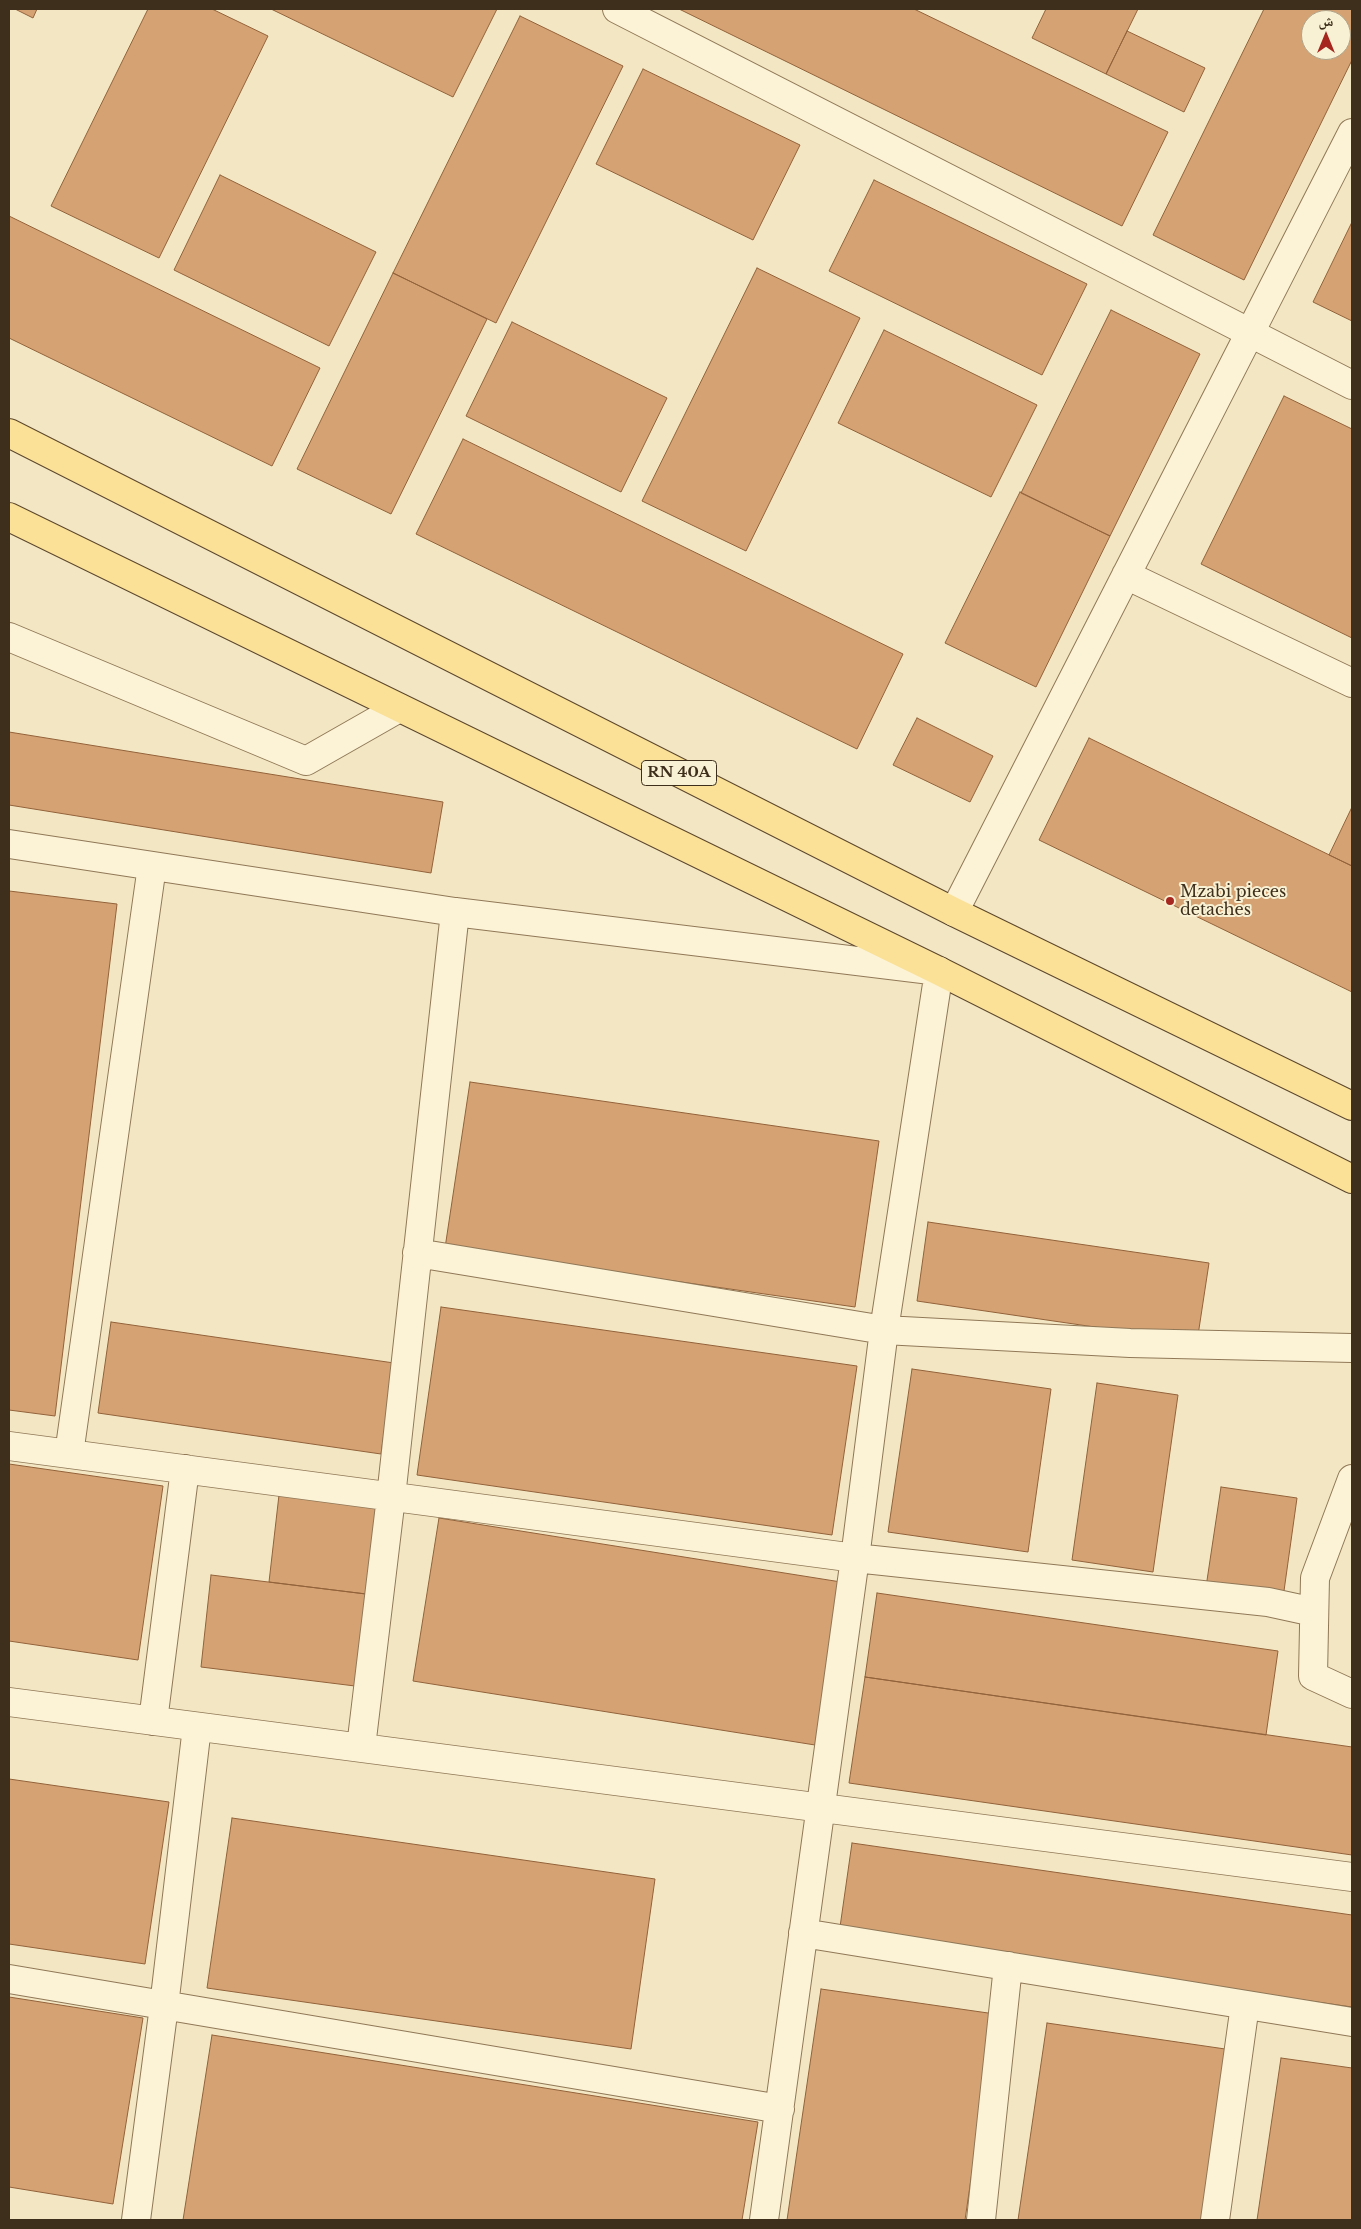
<!DOCTYPE html>
<html>
<head>
<meta charset="utf-8">
<style>
	body { margin:0 }
	#map { position:relative; width:1361px; height:2229px; overflow:hidden; background:#f3e7c3; font-family:"Libre Baskerville","Noto Naskh Arabic",serif }
	canvas { display:block }
	.frame { position:absolute; inset:0; border:10px solid #3e2f1d; pointer-events:none }
	.north { position:absolute; left:1301px; top:10px; width:50px; height:50px; box-sizing:border-box; background:#f9f1d3; border:1px solid #aea38a; border-radius:50%; rotate:0deg; font-size:14px; font-weight:700; line-height:20px; text-align:center; color:#3e2f1d }
	.north::after { content:''; display:block; margin:auto; width:18px; height:22px; background:#a62720; clip-path:polygon(50% 0,100% 100%,50% 72%,0 100%) }
</style>
</head>
<body>
<div id="map">
<canvas width="1361" height="2229"></canvas>
<div class="frame"></div>
<div class="north">ش</div>
</div>
<script>
const ctx = document.querySelector('canvas').getContext('2d');
ctx.lineJoin = 'round';
function fill(path, color) {
  ctx.fillStyle = color;
  ctx.fill(path, 'evenodd');
}
function poly(rows) {
  const path = new Path2D();
  for (const r of rows) {
    path.moveTo(r[0], r[1]);
    for (let i = 2; i < r.length; i += 2) path.lineTo(r[i], r[i + 1]);
  }
  return path;
}
function stroke(path, color, width, dash) {
  ctx.strokeStyle = color;
  ctx.lineWidth = width;
  ctx.lineCap = dash ? 'butt' : 'round';
  ctx.setLineDash(dash || []);
  ctx.stroke(path);
}
function drawText(font, color, halo, rows, align = 'center') {
  ctx.font = font + ' "Libre Baskerville",serif';
  ctx.lineWidth = 4;
  ctx.setLineDash([]);
  ctx.textBaseline = 'middle';
  ctx.strokeStyle = halo;
  ctx.fillStyle = color;
  for (const [text, x, y, turn = 0] of rows) {
    ctx.save();
    ctx.translate(x, y);
    ctx.rotate((+turn || 0) * Math.PI / 180);
    ctx.textAlign = isNaN(turn) ? turn : align;
    if (halo) ctx.strokeText(text, 0, 0);
    ctx.fillText(text, 0, 0);
    ctx.restore();
  }
}
const building = poly([
	[15,9,37,9,33,18,15,9],
	[148,9,212,9,268,36,159,258,51,206,148,9],
	[271,9,497,9,453,97,271,9],
	[679,9,914,9,1168,132,1122,226,679,9],
	[1046,9,1138,9,1106,74,1032,38,1046,9],
	[1264,9,1352,9,1352,60,1244,280,1153,235,1264,9],
	[1311,20,1341,20,1341,50,1311,50,1311,20],
	[520,16,623,66,496,323,393,273,520,16],
	[1127,31,1205,68,1184,112,1106,74,1127,31],
	[643,69,800,145,753,240,596,164,643,69],
	[220,175,376,252,329,346,174,270,220,175],
	[874,180,1087,284,1042,375,829,271,874,180],
	[9,216,320,368,272,466,9,338,9,216],
	[1352,222,1352,321,1313,302,1352,222],
	[757,268,860,318,746,551,642,501,757,268],
	[393,273,487,319,391,514,297,469,393,273],
	[1111,310,1200,354,1110,536,1021,493,1111,310],
	[512,322,667,398,621,492,466,416,512,322],
	[884,330,1037,405,991,497,838,423,884,330],
	[1284,396,1352,429,1352,638,1201,564,1284,396],
	[463,439,903,654,857,749,416,534,463,439],
	[1020,492,1110,536,1036,687,945,643,1020,492],
	[917,718,993,756,970,802,893,765,917,718],
	[9,732,443,802,431,873,9,805,9,732],
	[1089,738,1352,866,1352,992,1039,840,1089,738],
	[1352,807,1352,866,1329,855,1352,807],
	[9,891,117,904,55,1416,9,1410,9,891],
	[470,1082,879,1141,855,1307,445,1248,470,1082],
	[928,1222,1209,1263,1197,1342,917,1301,928,1222],
	[441,1307,857,1366,832,1535,417,1475,441,1307],
	[111,1322,394,1363,381,1454,98,1413,111,1322],
	[912,1369,1051,1389,1028,1552,888,1532,912,1369],
	[1097,1383,1178,1395,1153,1572,1072,1560,1097,1383],
	[9,1464,163,1486,138,1660,9,1641,9,1464],
	[1221,1487,1297,1498,1283,1598,1206,1587,1221,1487],
	[279,1495,377,1506,366,1594,269,1582,279,1495],
	[439,1518,841,1582,815,1745,413,1681,439,1518],
	[211,1575,366,1594,355,1686,201,1667,211,1575],
	[877,1593,1278,1651,1266,1735,865,1677,877,1593],
	[865,1677,1352,1747,1352,1855,849,1783,865,1677],
	[9,1779,169,1802,145,1964,9,1944,9,1779],
	[232,1818,655,1879,631,2049,207,1988,232,1818],
	[852,1843,1352,1915,1352,2007,839,1934,852,1843],
	[821,1989,995,2014,965,2220,787,2220,821,1989],
	[9,1997,143,2018,113,2204,9,2187,9,1997],
	[1047,2023,1232,2050,1207,2220,1018,2220,1047,2023],
	[212,2035,758,2122,742,2220,183,2220,212,2035],
	[1281,2058,1352,2068,1352,2220,1257,2220,1281,2058]
]);
const street = poly([
	[617,9,1352,385],
	[1126,575,1352,683],
	[9,637,306,761,399,708],
	[9,844,455,912,939,971,884,1330,855,1558,764,2220],
	[954,912,1352,133],
	[417,1253,884,1330,1130,1343,1352,1348],
	[9,1446,855,1558,1268,1602,1314,1612],
	[69,1454,152,866],
	[1352,1479,1315,1578,1313,1676,1352,1694],
	[9,1702,1352,1877],
	[153,1721,185,1469],
	[361,1747,391,1497,455,912],
	[803,1933,1352,2022],
	[9,1979,780,2109],
	[136,2220,164,2006,197,1727],
	[981,2220,1008,1966],
	[1215,2220,1245,2005]
]);
const primary = poly([
	[9,433,954,912,1352,1106],
	[9,517,939,971,1352,1179]
]);
const markers = [
	[1170,901,5,"#a62720"]
];
const shields = [
	[679,773,75]
];
const shieldNames = [
	["RN 40A",679,773]
];
const poiNames = [
	["Mzabi pieces",1180,892],
	["detaches",1180,910]
];
fill(building, '#d5a274');
stroke(building, '#92623a', 1);
stroke(street, '#907857', 30);
stroke(primary, '#5d462c', 30);
stroke(street, '#fcf3d7', 28);
stroke(primary, '#fae197', 28);
for (const [x, y, r, color] of markers) {
  const dot = new Path2D();
  dot.arc(x, y, r, 0, 2 * Math.PI);
  ctx.fillStyle = color;
  ctx.fill(dot);
  stroke(dot, '#f9f1d3', 2);
}
for (const [x, y, w] of shields) {
  const box = new Path2D();
  box.roundRect(x - w / 2, y - 12.5, w, 25, 4);
  ctx.fillStyle = '#f9f1d3';
  ctx.fill(box);
  stroke(box, '#3e2f1d', 1);
}
drawText('bold 15px', '#3e2f1d', null, shieldNames);
drawText('16px', '#3e2f1d', '#f9f1d3', poiNames, 'left');
</script>
</body>
</html>
